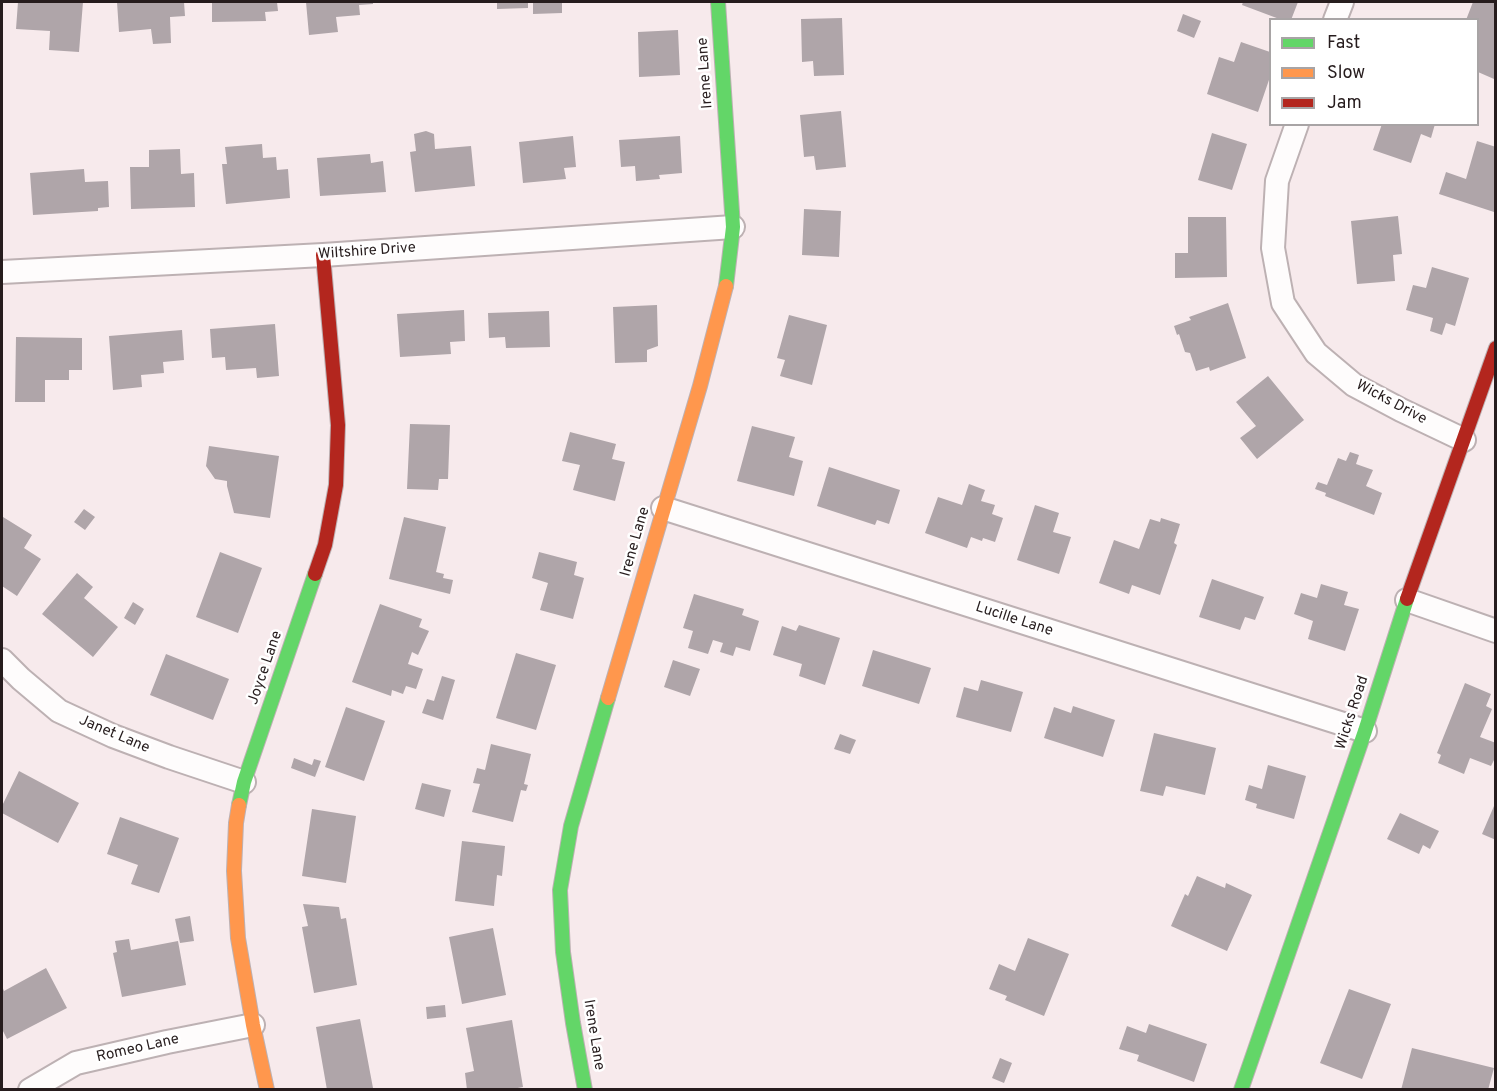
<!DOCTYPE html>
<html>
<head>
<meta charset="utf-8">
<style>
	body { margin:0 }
	#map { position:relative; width:1497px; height:1091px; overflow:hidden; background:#f7eaec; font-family:Overpass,sans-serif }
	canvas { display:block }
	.frame { position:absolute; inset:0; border:3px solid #261c1d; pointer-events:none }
	.legend { position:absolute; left:1269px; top:18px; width:210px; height:108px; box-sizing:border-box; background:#fff; border:2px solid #a8a4a5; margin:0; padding:8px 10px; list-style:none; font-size:18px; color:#261c1d }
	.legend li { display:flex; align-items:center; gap:12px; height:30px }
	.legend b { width:30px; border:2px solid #a8a4a5 }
</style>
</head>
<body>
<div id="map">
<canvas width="1497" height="1091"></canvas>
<div class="frame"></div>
<ul class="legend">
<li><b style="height:8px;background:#63d668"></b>Fast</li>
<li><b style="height:8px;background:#ff974d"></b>Slow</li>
<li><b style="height:8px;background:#b3261e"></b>Jam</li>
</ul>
</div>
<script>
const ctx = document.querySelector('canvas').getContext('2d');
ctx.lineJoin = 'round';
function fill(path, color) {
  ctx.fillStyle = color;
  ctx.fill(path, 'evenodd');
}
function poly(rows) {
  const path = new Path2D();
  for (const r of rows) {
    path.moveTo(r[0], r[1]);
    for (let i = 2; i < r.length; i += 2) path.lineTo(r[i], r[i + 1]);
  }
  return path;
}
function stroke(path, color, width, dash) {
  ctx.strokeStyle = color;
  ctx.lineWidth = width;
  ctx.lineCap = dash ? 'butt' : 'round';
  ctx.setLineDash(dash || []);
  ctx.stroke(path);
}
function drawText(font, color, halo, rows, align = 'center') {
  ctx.font = font + ' Overpass,sans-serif';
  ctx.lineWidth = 5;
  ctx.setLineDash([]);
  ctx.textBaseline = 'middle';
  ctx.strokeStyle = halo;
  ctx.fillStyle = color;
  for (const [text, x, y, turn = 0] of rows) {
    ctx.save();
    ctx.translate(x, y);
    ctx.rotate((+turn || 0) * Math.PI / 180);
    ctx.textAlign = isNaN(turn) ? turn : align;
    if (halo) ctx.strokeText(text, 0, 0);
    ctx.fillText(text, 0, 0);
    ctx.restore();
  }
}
const building = poly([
	[18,2,83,2,79,52,49,50,50,31,16,29],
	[117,2,184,2,185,16,170,17,171,43,153,44,151,29,119,32],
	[212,2,277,2,278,11,265,12,266,21,212,22],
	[306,2,373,2,373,4,359,5,360,15,336,17,338,32,309,35],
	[497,2,528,2,528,8,497,9],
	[533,2,562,2,562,13,533,14],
	[1243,2,1298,2,1291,20,1282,20,1242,5],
	[1473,2,1496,2,1496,75,1494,79,1478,72,1478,20,1466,20],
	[1183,14,1201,21,1194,38,1177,31],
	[842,18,844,75,814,76,813,61,802,62,801,19],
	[678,30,680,75,639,77,638,32],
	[1241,42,1270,52,1270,77,1258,112,1207,94,1219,57,1234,62],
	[841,111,846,167,816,170,814,156,804,157,800,115],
	[1382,124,1435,124,1431,138,1421,134,1411,163,1373,150],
	[426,131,434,134,435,149,471,146,475,186,415,192,410,152,416,151,414,134],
	[1212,133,1247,144,1232,190,1198,180],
	[573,136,576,167,564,168,566,179,523,183,519,142],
	[680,136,682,173,659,175,660,179,636,181,635,166,621,167,619,140],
	[1477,141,1496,147,1496,207,1494,212,1439,194,1446,172,1466,179],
	[262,144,263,158,276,157,277,170,288,169,290,198,226,204,222,164,227,164,225,147],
	[180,149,181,174,194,173,195,207,131,209,130,167,149,167,149,150],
	[370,154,371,163,383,161,386,192,320,196,317,158],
	[84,169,85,182,108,181,109,207,98,208,98,211,33,215,30,173],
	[804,209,841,211,839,257,802,255],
	[1398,216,1402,254,1393,255,1395,281,1357,284,1351,221],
	[1188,217,1226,217,1227,277,1175,278,1175,253,1188,253],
	[1432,267,1469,278,1455,326,1446,323,1442,335,1430,331,1433,318,1406,310,1413,285,1426,288],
	[1228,303,1246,358,1210,371,1209,367,1196,371,1190,353,1185,352,1179,334,1177,335,1174,326,1191,320,1189,317],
	[657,305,658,346,647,350,647,362,615,363,613,307],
	[464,310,465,341,450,342,451,354,400,357,397,314],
	[549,311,550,347,506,348,505,337,489,338,488,313],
	[789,315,827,325,812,385,780,376,785,360,777,358],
	[275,324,279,376,257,378,256,368,226,370,225,357,212,358,210,329],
	[182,330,184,360,163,362,164,373,141,375,142,387,113,390,109,336],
	[16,337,82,338,82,370,69,370,69,380,45,380,45,402,15,402],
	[1268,376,1304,420,1257,459,1240,438,1256,426,1236,402],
	[410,424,450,425,448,479,439,479,438,490,407,489],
	[752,426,795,437,789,457,803,461,794,496,737,481],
	[570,432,616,444,612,459,625,462,615,501,573,490,580,465,562,461],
	[209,446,279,456,270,518,234,513,227,486,227,481,215,479,206,466],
	[1350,452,1359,455,1356,464,1373,470,1366,486,1382,493,1374,515,1325,496,1326,493,1315,489,1318,482,1327,485,1338,458,1346,461],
	[829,467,900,490,889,524,877,520,875,525,817,506],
	[969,484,985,490,981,501,995,505,992,514,1003,518,995,542,983,538,982,541,971,537,967,548,925,533,938,497,962,505],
	[1035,505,1059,513,1053,532,1071,537,1059,574,1017,560],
	[84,509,95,517,85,530,74,522],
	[3,517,32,535,24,548,41,559,17,596,2,586,2,518],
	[404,517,446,527,436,572,444,574,443,578,453,580,450,594,389,579],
	[1161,518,1180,524,1174,543,1177,545,1160,595,1132,585,1129,594,1099,583,1114,540,1139,549,1150,519,1160,522],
	[220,552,262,568,238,633,196,617],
	[539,552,577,562,574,575,584,578,573,619,540,610,548,583,532,578],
	[77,573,93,587,84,598,118,627,93,657,42,614],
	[1212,579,1264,597,1255,620,1245,617,1240,630,1199,617],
	[1321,584,1348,592,1344,605,1359,609,1345,651,1308,639,1313,621,1294,614,1301,593,1317,598],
	[694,594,744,609,742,615,759,621,750,651,736,647,733,656,720,652,723,643,713,640,708,654,688,648,693,631,683,628],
	[133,602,144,609,135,625,124,618],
	[380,604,422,619,419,627,429,631,418,655,412,652,408,664,423,669,416,689,406,686,403,694,392,690,391,696,352,682],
	[799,625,840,638,825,685,799,676,802,664,773,655,782,626,796,631],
	[873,650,931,668,919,704,862,686],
	[516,653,556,665,536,730,496,718],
	[166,654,229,679,213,720,150,695],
	[673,660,700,669,690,696,664,687],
	[442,676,455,680,443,720,422,713,427,699,434,701],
	[981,680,1023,692,1011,732,956,717,964,687,978,691],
	[1465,683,1491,694,1486,706,1492,709,1480,737,1496,743,1496,756,1491,766,1470,758,1464,774,1438,763,1441,755,1437,753],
	[1073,706,1115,720,1103,757,1044,738,1054,707,1071,713],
	[346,707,385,721,364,781,325,767],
	[1154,733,1216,748,1205,795,1166,786,1163,796,1140,791],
	[840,734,856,740,850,754,834,749],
	[491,744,531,754,524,784,528,785,526,791,521,790,513,822,472,812,480,784,473,783,477,768,485,770],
	[294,758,312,765,314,759,321,761,315,777,291,768],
	[1268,765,1306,776,1294,819,1256,808,1257,804,1245,800,1249,785,1262,789],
	[19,771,79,803,58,843,2,813,2,806],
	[422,783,451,790,444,817,415,809],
	[1494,806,1496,807,1496,840,1482,834],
	[312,809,356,816,346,883,302,876],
	[1400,813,1439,831,1430,849,1423,845,1419,854,1387,839],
	[120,817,179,838,159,893,131,884,138,865,107,854],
	[462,841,505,846,502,876,497,875,494,906,455,901],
	[1197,876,1225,888,1226,883,1252,895,1227,951,1171,926,1185,894,1188,896],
	[303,904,339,907,341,919,346,918,357,985,314,993,302,927,308,926],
	[190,916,194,941,180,943,175,919],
	[493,928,506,995,462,1004,449,937],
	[1028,938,1069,954,1044,1016,1005,1000,1007,996,989,989,999,964,1015,971],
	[129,939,131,950,178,941,186,985,122,997,113,953,117,952,115,941],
	[46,968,67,1008,7,1039,2,1029,2,986,4,991],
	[1349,989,1391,1004,1362,1079,1320,1063],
	[445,1005,446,1017,427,1019,426,1007],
	[360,1019,373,1088,364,1090,327,1090,316,1027],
	[512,1020,523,1087,507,1090,467,1090,465,1073,474,1071,466,1028],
	[1149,1024,1207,1044,1194,1082,1137,1061,1139,1055,1119,1049,1127,1026,1146,1033],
	[1412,1048,1494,1068,1488,1090,1401,1090],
	[1000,1058,1012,1063,1004,1083,992,1078]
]);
const street = poly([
	[1335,20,1342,2],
	[1297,124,1277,181,1273,248,1283,303,1316,353,1354,385,1401,410,1464,440],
	[2,272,323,255,733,227],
	[663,508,1365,731],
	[1407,600,1496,631],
	[2,660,21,679,59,711,113,736,169,757,244,782],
	[30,1090,76,1063,167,1042,253,1025]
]);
const fast = poly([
	[718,2,733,227,726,286],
	[239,805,244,782,315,574],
	[585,1090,573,1023,563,952,560,890,571,826,608,698],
	[1241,1090,1365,731,1407,599]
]);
const slow = poly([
	[608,698,700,386,726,286],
	[239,805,236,823,234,871,238,938,253,1025,267,1090]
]);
const jam = poly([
	[315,574,325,545,336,485,338,425,323,255],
	[1407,599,1496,348]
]);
const streetNames = [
	["Irene Lane",706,73,-94],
	["Wiltshire Drive",367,252,-4],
	["Wicks Drive",1391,403,28],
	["Irene Lane",636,542,-74],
	["Lucille Lane",1014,620,18],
	["Joyce Lane",266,668,-71],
	["Wicks Road",1353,713,-72],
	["Janet Lane",114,735,23],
	["Irene Lane",593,1035,81],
	["Romeo Lane",138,1049,-13]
];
fill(building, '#afa5a9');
stroke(street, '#bdb1b3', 26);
stroke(fast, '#bdb1b3', 16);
stroke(slow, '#bdb1b3', 16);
stroke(jam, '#bdb1b3', 16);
stroke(street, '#fefcfc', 22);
stroke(fast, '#63d668', 14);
stroke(slow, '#ff974d', 14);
stroke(jam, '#b3261e', 14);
drawText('15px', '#261c1d', '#fff', streetNames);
</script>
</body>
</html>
